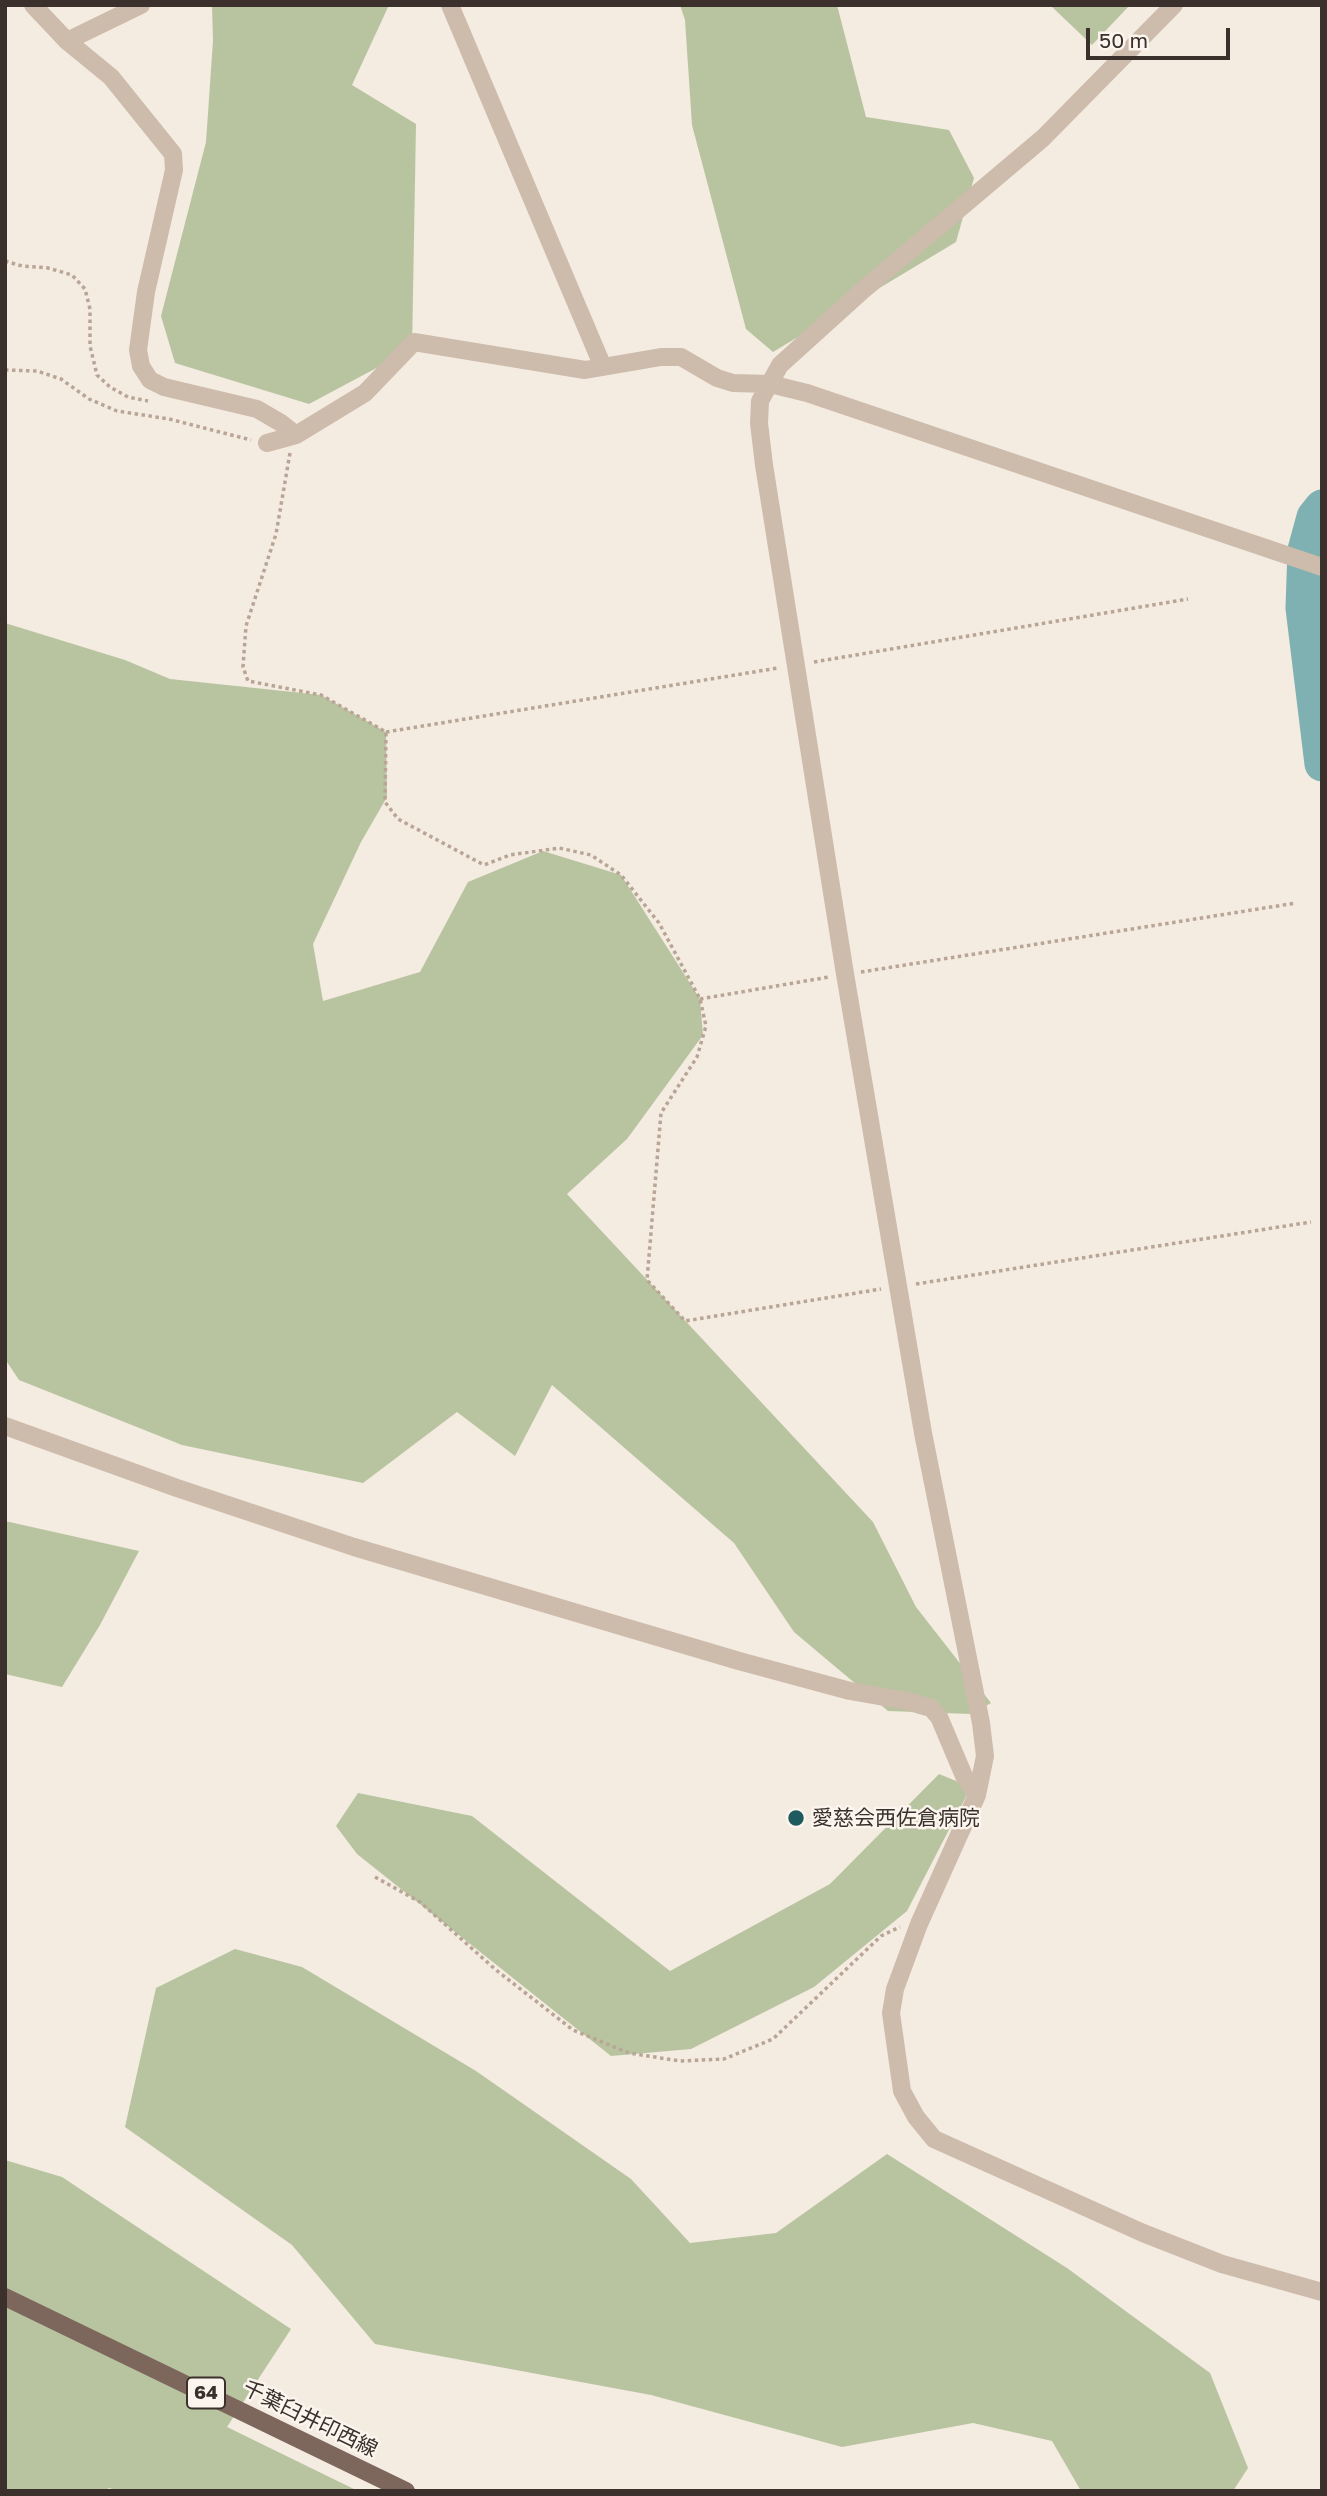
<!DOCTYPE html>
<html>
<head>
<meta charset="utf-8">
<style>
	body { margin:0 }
	#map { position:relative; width:1327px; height:2496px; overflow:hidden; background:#f4ebe1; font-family:"Golos Text",sans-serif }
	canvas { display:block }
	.frame { position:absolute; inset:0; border:7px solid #3b302b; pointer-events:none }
	.scale { position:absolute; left:1086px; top:28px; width:144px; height:32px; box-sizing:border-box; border:4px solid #3b302b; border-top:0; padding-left:9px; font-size:21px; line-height:24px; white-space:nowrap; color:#3b302b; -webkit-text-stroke:5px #fbf5ee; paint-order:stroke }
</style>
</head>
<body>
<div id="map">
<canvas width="1327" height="2496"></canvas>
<div class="frame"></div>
<div class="scale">50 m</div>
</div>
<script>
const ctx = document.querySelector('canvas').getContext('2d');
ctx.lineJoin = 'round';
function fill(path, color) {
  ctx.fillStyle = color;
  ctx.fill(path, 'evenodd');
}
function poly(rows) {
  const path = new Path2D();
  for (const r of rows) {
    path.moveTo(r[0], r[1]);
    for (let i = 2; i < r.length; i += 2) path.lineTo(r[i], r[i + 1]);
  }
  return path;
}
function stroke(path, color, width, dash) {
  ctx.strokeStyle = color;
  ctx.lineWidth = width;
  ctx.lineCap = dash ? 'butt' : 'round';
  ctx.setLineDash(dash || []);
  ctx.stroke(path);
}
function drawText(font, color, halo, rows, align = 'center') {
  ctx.font = font + ' "Golos Text","Noto Sans JP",sans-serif';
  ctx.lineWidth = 5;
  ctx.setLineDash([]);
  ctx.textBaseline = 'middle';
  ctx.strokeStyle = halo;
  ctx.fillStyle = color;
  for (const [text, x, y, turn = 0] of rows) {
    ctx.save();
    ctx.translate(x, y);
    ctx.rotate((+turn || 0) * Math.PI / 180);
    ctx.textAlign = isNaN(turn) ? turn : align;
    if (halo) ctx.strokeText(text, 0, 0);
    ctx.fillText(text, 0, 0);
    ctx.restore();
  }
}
const green = poly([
	[212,5,389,5,352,85,416,124,412,349,309,404,175,363,161,316,206,142,213,41],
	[680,5,837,5,866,117,949,130,974,178,956,242,773,352,746,329,692,125,685,20],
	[1050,5,1130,5,1092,45],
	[5,623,125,660,170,679,321,695,386,732,387,797,361,842,313,944,323,1001,420,972,468,882,543,851,621,875,700,999,703,1035,627,1139,567,1194,873,1522,916,1607,991,1703,971,1714,888,1711,794,1632,734,1543,552,1385,515,1456,457,1412,363,1483,182,1445,19,1380,5,1359],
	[5,1521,139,1551,100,1625,62,1687,5,1674],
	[939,1774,971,1787,907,1911,814,1987,691,2049,611,2056,357,1854,336,1826,358,1793,472,1816,670,1971,830,1884],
	[235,1949,302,1967,476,2071,631,2179,690,2243,776,2233,887,2154,1067,2268,1210,2373,1248,2468,1233,2491,1081,2491,1052,2441,973,2423,842,2447,651,2395,375,2344,292,2245,125,2127,156,1988],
	[5,2160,62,2177,291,2329,227,2427,358,2491,119,2491,109,2488,104,2491,5,2491]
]);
const river = poly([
	[1322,507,1314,517,1305,550,1303,608,1322,764]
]);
const path = poly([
	[5,261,22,266,48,268,72,275,85,289,90,309,90,346,97,375,110,387,128,397,148,401],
	[5,370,37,371,61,379,89,399,117,411,169,419,251,440],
	[290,453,276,534,246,626,243,667,248,681,321,695,386,732,385,802,398,819,484,865,510,855,559,848,591,855,621,875,659,923,700,999,706,1026,697,1057,661,1113,647,1280,685,1321,881,1289],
	[814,662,1188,599],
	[386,732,778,668],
	[861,972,1296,903],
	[700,999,829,977],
	[916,1284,1311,1222],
	[375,1877,420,1902,496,1970,573,2030,629,2053,680,2061,724,2059,773,2039,881,1936,900,1927]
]);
const minor = poly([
	[33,5,67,41,111,77,173,154,174,170,146,292,138,350,141,366,150,380,164,387,257,409,281,423,296,435],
	[450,5,603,367],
	[1174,5,1043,138,863,290,780,365,760,401,759,423,764,465,845,974,923,1433,981,1723,985,1756,977,1795,919,1924,895,1989,891,2013,902,2091,916,2117,934,2139,1143,2233,1222,2264,1322,2292],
	[67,41,141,5],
	[267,443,296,435,365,393,414,342,585,370,661,357,681,357,717,378,733,383,770,384,807,393,1322,567],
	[5,1426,177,1488,354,1547,739,1661,850,1691,907,1701,931,1708,939,1717,964,1776,977,1795]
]);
const major = poly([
	[5,2297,406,2491]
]);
const markers = [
	[796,1818,9,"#1f5a5e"]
];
const shields = [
	[206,2393,38]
];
const shieldNames = [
	["64",206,2393]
];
const poiNames = [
	["愛慈会西佐倉病院",812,1818]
];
const streetNames = [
	["千葉臼井印西線",310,2419,26]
];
fill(green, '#b8c4a0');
stroke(river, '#7fb0b2', 35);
stroke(path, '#b9a596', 3.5, [3.5, 3.5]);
stroke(minor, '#cdbbac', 18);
stroke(major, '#7d675c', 18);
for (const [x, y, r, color] of markers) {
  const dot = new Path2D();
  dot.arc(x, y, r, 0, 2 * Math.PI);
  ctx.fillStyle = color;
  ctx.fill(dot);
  stroke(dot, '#fbf5ee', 2.5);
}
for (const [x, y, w] of shields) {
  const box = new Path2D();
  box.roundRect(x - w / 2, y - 15.5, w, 31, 5);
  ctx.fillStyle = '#fbf5ee';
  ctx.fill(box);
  stroke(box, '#3b302b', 2);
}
drawText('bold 19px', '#3b302b', null, shieldNames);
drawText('21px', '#3b302b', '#fbf5ee', poiNames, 'left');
drawText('21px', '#3b302b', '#fbf5ee', streetNames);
</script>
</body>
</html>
